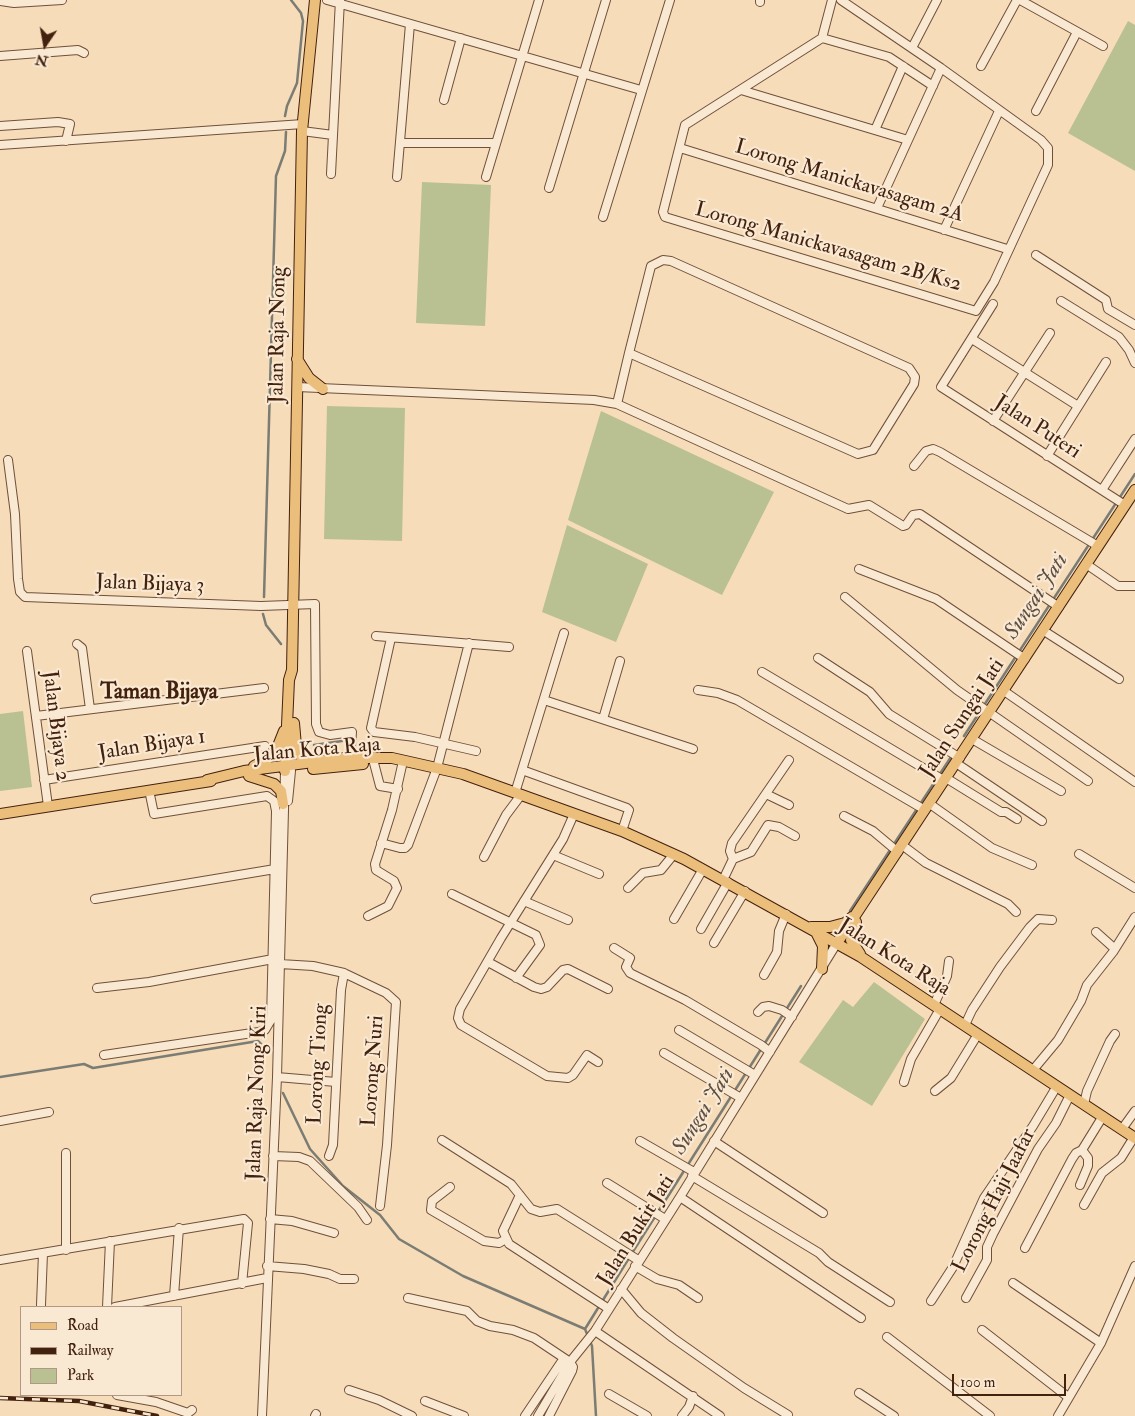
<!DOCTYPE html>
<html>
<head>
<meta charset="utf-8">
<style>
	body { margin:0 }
	#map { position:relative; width:1135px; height:1416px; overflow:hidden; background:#f6dcb9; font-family:"IM FELL Double Pica",serif }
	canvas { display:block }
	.legend { position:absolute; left:20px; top:1306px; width:162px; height:90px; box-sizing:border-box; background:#f9e8d2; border:1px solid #b09884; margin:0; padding:6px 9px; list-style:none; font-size:15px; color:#43210f }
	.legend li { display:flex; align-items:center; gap:10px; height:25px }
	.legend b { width:25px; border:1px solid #b09884 }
	.north { position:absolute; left:20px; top:20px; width:50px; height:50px; -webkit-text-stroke:4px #f9e8d2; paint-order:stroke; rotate:192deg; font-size:14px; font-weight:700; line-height:20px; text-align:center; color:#43210f }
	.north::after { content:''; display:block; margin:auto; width:18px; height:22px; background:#43210f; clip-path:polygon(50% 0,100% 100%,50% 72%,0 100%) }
	.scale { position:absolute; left:952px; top:1374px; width:114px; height:22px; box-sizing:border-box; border:2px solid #43210f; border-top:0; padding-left:6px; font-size:15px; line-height:18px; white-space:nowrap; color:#43210f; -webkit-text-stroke:4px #f9e8d2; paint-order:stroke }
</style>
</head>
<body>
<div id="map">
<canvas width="1135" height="1416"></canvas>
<ul class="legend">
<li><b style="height:6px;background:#ebbe7c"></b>Road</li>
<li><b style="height:6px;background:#43210f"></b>Railway</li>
<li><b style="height:14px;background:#b9c192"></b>Park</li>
</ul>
<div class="north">N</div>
<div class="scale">100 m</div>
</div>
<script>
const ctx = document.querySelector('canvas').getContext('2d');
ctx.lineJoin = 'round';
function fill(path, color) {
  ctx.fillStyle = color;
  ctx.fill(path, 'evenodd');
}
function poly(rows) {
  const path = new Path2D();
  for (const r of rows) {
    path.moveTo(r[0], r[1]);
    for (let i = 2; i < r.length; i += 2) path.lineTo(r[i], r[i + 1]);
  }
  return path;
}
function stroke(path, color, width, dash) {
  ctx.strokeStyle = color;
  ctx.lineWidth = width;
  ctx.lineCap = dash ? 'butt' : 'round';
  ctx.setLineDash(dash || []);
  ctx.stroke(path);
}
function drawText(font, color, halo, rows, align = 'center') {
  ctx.font = font + ' "IM FELL Double Pica",serif';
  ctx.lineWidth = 4.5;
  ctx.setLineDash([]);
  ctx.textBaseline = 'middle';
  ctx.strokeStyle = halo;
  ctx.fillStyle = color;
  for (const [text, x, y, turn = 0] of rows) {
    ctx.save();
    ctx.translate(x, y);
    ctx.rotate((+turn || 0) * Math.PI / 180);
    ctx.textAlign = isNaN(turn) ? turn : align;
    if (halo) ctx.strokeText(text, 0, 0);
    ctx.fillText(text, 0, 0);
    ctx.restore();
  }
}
const green = poly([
	[1128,21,1135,25,1135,171,1068,133],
	[422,182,491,185,485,326,416,323],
	[327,406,405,408,402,541,324,539],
	[601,411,774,492,722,595,568,520],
	[567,525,648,564,616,642,542,612],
	[23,711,32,787,0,791,0,714],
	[874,982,925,1019,872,1106,799,1062,843,1000,853,1007]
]);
const stream = poly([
	[285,116,287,106,297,83,303,21,301,13,291,0],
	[264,597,276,176,285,151,286,132],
	[263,614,266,625,281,644],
	[964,736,1135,474],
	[314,745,342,741],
	[850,911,951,757],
	[262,1061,262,1066],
	[0,1077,84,1064,93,1068,258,1041,261,1044],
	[283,1093,310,1149,343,1186,380,1215,399,1239,463,1276,585,1329],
	[632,1253,801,986],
	[585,1329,592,1346,596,1416],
	[585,1329,629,1258]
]);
const minor = poly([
	[327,0,641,90],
	[832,0,822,38,685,125,663,212,665,217,976,311,994,282,1048,165,1048,148,1041,140,941,68,841,0],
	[1020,0,1103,46],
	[0,1,14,3,62,0],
	[760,2,760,0],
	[822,38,889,57,933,86],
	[912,48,937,0],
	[0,56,78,50,84,53],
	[981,66,1017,0],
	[741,90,908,140],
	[444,100,461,38],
	[1036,111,1077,32],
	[0,126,58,122,70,124,66,141],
	[875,130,903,66],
	[302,131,333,135],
	[400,143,496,143],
	[0,145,303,124],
	[680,148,1007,249],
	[331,174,340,0],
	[397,177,410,24],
	[486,177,539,0],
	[549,188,606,0],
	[877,208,941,68],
	[603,217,670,0],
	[944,230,999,111],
	[1036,255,1106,300,1108,309,1135,325],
	[1061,301,1119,337,1129,350,1135,363],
	[993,304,941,387,1125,505],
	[972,339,1078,406],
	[297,387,594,400,617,404,848,509,869,505,903,526,906,525,913,515,920,514,1059,607],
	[617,404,629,353,651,266,663,260,671,261,909,368,915,377,914,384,873,450,858,454,629,353],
	[993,421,1050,333],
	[1047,456,1106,362],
	[8,460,15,514,18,579,20,592,25,597,261,606,315,604,316,724,319,732,330,735,352,732,350,763],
	[914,466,926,451,933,449,940,452,1098,546],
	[1102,490,1135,439],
	[1086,564,1118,586,1135,586],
	[859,569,936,599,1025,659],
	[845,597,957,690,1088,781],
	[1044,631,1119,679],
	[376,636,509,647],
	[391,638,371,728,374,732,415,737,476,751],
	[77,644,82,648,90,709],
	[27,651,48,806],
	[818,658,870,692,889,714,960,758],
	[762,672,945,781],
	[698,690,718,693,737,700,925,810],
	[1004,691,1135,782],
	[544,700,693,749],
	[36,716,264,688],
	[603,719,620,661],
	[972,739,1061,791],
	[374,763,380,786,398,789],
	[956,763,1042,821],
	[522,770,627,808,629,810,622,831],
	[946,778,1001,812,1006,812,1017,819],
	[44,780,265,746],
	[515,793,564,633],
	[766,794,789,805],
	[288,801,291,771],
	[930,804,992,848,1032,865],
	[574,814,563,839,501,938,460,1009,458,1018,461,1025,547,1076,568,1078,573,1075,587,1055,598,1062],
	[844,816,873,831,898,852],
	[381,843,400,848,405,848,408,845,437,768,469,643],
	[902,845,926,863,1008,904,1016,912],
	[1079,854,1135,888],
	[553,855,599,874],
	[484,857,506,815,521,795],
	[733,859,730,851,732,843,789,760],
	[723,880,733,859,751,852,768,825,779,827,795,836],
	[628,888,643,873,661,870,674,854],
	[452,894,536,935,540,945,516,978],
	[95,899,275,869],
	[524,901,568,920],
	[368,916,388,906,397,888,394,881,376,870,375,864,392,810,403,761],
	[674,919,703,869],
	[701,929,728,882],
	[1096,932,1115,949],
	[714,943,745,891],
	[614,948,630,958,626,967,630,973,685,1000,761,1045,770,1052],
	[488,962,534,987,541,989,547,987,563,970,568,969,608,989],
	[280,964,313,966,344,973,386,993,396,1002,387,1145,380,1206],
	[764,975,777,952,779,931,786,914],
	[97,988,149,982,273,959],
	[934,1005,947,976,949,961],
	[758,1012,763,1007,769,1006,782,1010,792,1017],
	[965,1025,972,1010,1000,967,1030,927,1038,919,1052,920],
	[679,1030,755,1075],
	[664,1053,741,1098],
	[104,1055,259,1032,265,1030,271,1020,276,811,274,801,267,796,154,814,149,790],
	[1033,1070,1058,1040,1081,1001,1087,985,1113,952,1135,917],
	[277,1077,336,1082],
	[904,1082,911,1059,940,1009],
	[935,1091,951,1078,978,1034],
	[1084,1104,1087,1091,1110,1041,1115,1034],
	[0,1121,49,1112],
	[1122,1129,1135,1111],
	[442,1140,511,1184,531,1209,540,1212,557,1209,638,1260],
	[640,1141,694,1172],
	[714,1141,823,1213],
	[66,1153,66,1250],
	[273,1156,299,1157,310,1161,358,1207,367,1220],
	[329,1156,333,1145,341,990,344,973],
	[692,1176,819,1253,828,1262,890,1302],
	[607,1183,665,1219],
	[1080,1185,1088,1166,1088,1158,1082,1150,1103,1116],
	[450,1187,432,1201,431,1210,484,1241,499,1243,506,1239],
	[520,1195,503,1231,509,1244,609,1309],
	[680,1197,861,1318],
	[1084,1205,1102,1173,1121,1158,1134,1137],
	[270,1219,292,1221,334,1233],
	[1025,1248,1072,1159,1076,1153,1082,1150],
	[0,1260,244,1219,248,1223,242,1284],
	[267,1266,304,1269,329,1274,340,1279,354,1279],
	[635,1266,657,1279,679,1285,698,1298],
	[1013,1283,1101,1343],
	[621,1289,641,1313,673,1338,744,1388,788,1415],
	[174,1296,179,1228],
	[408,1298,467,1311,477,1321,490,1326,513,1330,534,1338,570,1362,573,1367,572,1371,549,1416],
	[966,1298,987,1260,987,1247,993,1234,1038,1149,1056,1123,1070,1095],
	[931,1301,953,1267,984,1198,1033,1126,1057,1086],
	[41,1305,43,1253],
	[107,1307,110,1241],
	[115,1307,267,1278],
	[982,1330,1068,1397],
	[595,1331,720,1416],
	[887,1337,990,1416],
	[349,1390,379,1400,412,1416],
	[859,1393,894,1416],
	[609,1394,647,1416],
	[117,1395,156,1402,188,1413,192,1410],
	[425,1401,464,1416],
	[262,1416,277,1077,285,772],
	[315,1416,316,1414],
	[525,1416,564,1358],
	[538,1416,570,1362,595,1331,680,1197,837,943],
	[682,1416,689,1407,693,1396],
	[1058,1416,1101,1343,1135,1266]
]);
const major = poly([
	[297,359,309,378,323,389],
	[294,723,296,746,299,754,303,758,314,760],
	[254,766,266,760,276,751,284,731],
	[313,769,363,764],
	[285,771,289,680,292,670,302,131,315,0],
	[249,776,274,784,281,791,283,804],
	[207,780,244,771,344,758,392,758,463,774,622,831,684,859,861,957,1135,1138],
	[0,814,211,781],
	[856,922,851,940,860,954],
	[811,927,830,927,845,923,852,917],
	[816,932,823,946,822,969],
	[837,943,1135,490]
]);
const rail = poly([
	[0,1398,79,1401,157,1416]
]);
const streetNames = [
	["Lorong Manickavasagam 2A",849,182,17],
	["Lorong Manickavasagam 2B/Ks2",828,248,16],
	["Jalan Raja Nong",279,335,-89],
	["Jalan Puteri",1037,428,33],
	["Jalan Bijaya 3",150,585,2],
	["Jalan Sungai Jati",963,719,-57],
	["Jalan Bijaya 2",55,726,83],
	["Jalan Bijaya 1",152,746,-9],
	["Jalan Kota Raja",317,751,-5],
	["Jalan Kota Raja",894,958,32],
	["Lorong Tiong",319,1064,-87],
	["Lorong Nuri",374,1071,-86],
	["Jalan Raja Nong Kiri",258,1093,-88],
	["Lorong Haji Jaafar",995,1201,-63],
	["Jalan Bukit Jati",637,1231,-58]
];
const waterNames = [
	["Sungai Jati",1037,597,-57],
	["Sungai Jati",704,1112,-58]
];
const neighbourhoodNames = [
	["Taman Bijaya",159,693]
];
fill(green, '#b9c192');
stroke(stream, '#7b7c74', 2.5);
stroke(minor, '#70503a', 10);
stroke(major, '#43210f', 12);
stroke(minor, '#f9e8d2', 8);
stroke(major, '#ebbe7c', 10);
stroke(rail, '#43210f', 4.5);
stroke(rail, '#f9e8d2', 2.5, [8]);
drawText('21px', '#43210f', '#f9e8d2', streetNames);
drawText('italic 22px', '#5f4f42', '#f9e8d2', waterNames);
drawText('bold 22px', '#43210f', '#f9e8d2', neighbourhoodNames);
</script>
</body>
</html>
